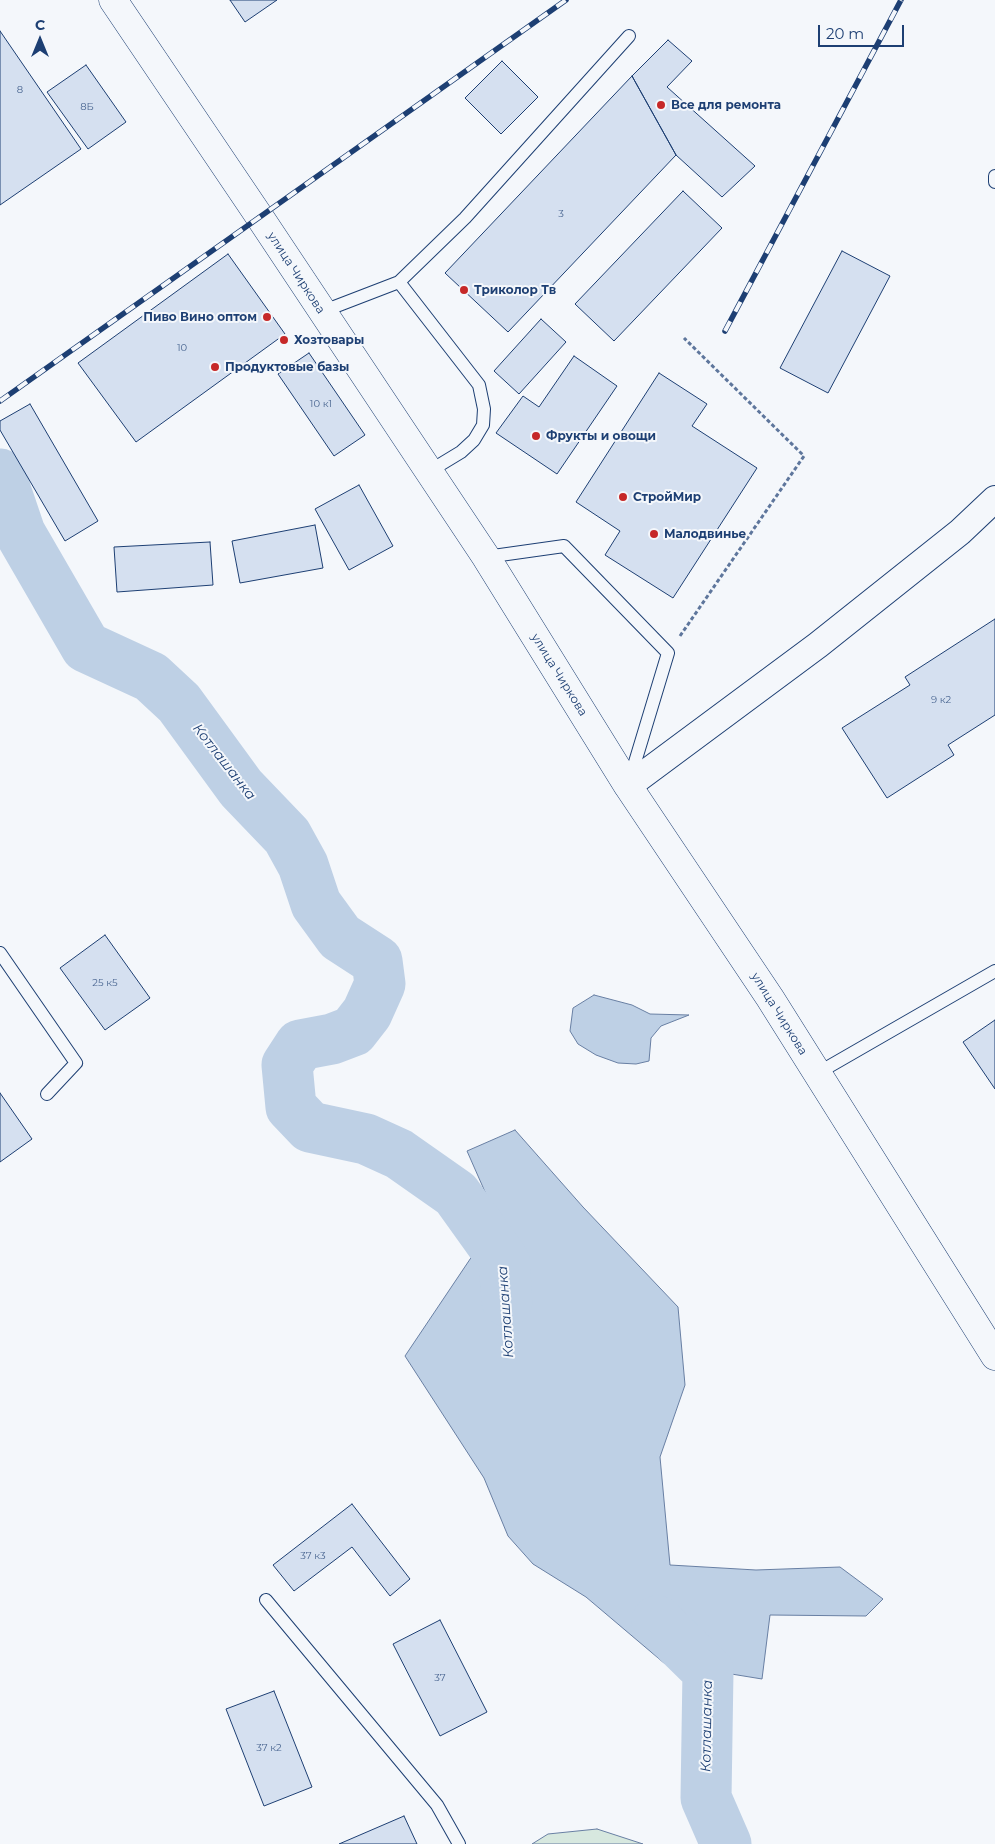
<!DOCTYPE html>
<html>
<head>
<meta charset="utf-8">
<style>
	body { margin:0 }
	#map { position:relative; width:995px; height:1844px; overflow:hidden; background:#f4f7fb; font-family:Montserrat,sans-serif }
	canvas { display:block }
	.north { position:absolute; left:15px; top:15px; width:50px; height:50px; -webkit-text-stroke:4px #f4f7fb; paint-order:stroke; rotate:0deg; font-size:14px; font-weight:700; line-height:20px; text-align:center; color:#1d3f73 }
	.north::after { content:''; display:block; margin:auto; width:18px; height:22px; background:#1d3f73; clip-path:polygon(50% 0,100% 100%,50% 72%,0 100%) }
	.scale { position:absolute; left:818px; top:25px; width:86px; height:22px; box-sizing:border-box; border:2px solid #1d3f73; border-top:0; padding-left:6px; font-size:15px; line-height:18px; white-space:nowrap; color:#1d3f73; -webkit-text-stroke:4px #f4f7fb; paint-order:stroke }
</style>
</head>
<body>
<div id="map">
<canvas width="995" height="1844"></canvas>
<div class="north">С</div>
<div class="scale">20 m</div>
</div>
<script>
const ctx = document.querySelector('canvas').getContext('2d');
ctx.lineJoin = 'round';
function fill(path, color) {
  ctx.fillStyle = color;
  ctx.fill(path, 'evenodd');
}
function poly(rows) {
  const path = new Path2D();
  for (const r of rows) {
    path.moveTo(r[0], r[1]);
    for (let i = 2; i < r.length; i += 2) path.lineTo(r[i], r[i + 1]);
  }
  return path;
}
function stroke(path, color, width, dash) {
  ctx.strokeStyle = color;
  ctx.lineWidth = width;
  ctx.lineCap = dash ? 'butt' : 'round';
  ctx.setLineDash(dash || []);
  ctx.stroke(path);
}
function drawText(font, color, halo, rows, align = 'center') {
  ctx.font = font + ' Montserrat,sans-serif';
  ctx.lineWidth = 4;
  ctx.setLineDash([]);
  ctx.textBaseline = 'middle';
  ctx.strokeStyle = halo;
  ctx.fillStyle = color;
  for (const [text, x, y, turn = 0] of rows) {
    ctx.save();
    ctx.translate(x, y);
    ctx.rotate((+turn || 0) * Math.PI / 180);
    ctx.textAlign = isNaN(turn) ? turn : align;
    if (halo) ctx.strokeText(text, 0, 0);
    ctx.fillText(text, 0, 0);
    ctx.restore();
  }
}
const green = poly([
	[597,1829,643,1844,532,1844,548,1834,597,1829]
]);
const water = poly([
	[594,995,632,1005,650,1014,689,1015,661,1026,651,1038,649,1061,636,1064,618,1063,596,1055,578,1044,570,1031,573,1008,594,995],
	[515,1130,583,1207,678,1307,685,1385,660,1457,670,1565,756,1570,840,1567,883,1599,866,1616,770,1615,762,1679,664,1663,586,1597,533,1564,508,1536,484,1478,405,1356,497,1219,467,1151,515,1130]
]);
const river = poly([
	[0,474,20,533,86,647,151,677,179,703,241,788,287,836,303,865,316,904,340,937,377,961,380,984,367,1013,353,1031,332,1039,300,1045,287,1065,291,1107,310,1127,366,1139,399,1154,456,1194,504,1261,507,1301],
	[657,1621,708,1671,706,1798,726,1844]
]);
const building = poly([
	[230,0,277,0,245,22,230,0],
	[0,31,81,149,0,205,0,31],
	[668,40,692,61,667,87,755,166,722,197,676,155,632,76,668,40],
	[502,61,538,97,501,134,465,98,502,61],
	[86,65,126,122,88,149,47,92,86,65],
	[632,76,676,155,508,332,445,273,632,76],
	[683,191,722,228,614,341,575,304,683,191],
	[842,251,890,276,828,393,780,368,842,251],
	[228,254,285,334,136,442,78,363,228,254],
	[541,319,566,342,519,394,494,371,541,319],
	[309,353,365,435,334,456,278,374,309,353],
	[574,356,617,386,557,474,496,433,523,396,539,407,574,356],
	[659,373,707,404,692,426,757,468,673,598,605,555,620,531,576,502,659,373],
	[30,404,98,521,65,541,0,430,0,421,30,404],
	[359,485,393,546,349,570,315,509,359,485],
	[315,525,323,568,240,583,232,541,315,525],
	[210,542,213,585,117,592,114,547,210,542],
	[995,619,995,715,948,745,954,755,887,798,842,728,910,685,905,677,995,619],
	[105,935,150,998,105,1030,60,968,105,935],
	[995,1020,995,1089,963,1042,995,1020],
	[0,1093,32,1139,0,1162,0,1093],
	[352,1504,410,1579,390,1596,352,1547,294,1591,273,1565,352,1504],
	[440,1620,487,1712,440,1736,393,1644,440,1620],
	[274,1691,312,1787,264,1806,226,1709,274,1691],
	[404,1816,417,1844,339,1844,404,1816]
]);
const path = poly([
	[680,636,804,456,684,338]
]);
const service = poly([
	[995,176,995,182],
	[399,282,479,385,484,409,483,425,474,440,461,452,428,472],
	[321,312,399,282,465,218,629,36],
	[486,557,564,546,668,653,629,782],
	[0,953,76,1063,47,1094],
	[816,1074,995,971],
	[266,1600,437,1805,459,1844]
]);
const minor = poly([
	[628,786,818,645,960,532,995,499]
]);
const secondary = poly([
	[113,0,259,216,486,557,628,786,770,998,995,1356]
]);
const rail = poly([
	[725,331,901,0],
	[0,401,566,0]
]);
const markers = [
	[661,105,5,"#c62828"],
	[464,290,5,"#c62828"],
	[267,317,5,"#c62828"],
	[284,340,5,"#c62828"],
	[215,367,5,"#c62828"],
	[536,436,5,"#c62828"],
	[623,497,5,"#c62828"],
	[654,534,5,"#c62828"]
];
const numberNames = [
	["8",20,90],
	["8Б",87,107],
	["3",561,214],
	["10",182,348],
	["10 к1",321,404],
	["9 к2",941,700],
	["25 к5",105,983],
	["37 к3",313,1556],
	["37",440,1678],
	["37 к2",269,1748]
];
const poiNames = [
	["Все для ремонта",671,105],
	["Триколор Тв",474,290],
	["Пиво Вино оптом",257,317,"right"],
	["Хозтовары",294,340],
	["Продуктовые базы",225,367],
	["Фрукты и овощи",546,436],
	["СтройМир",633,497],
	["Малодвинье",664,534]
];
const streetNames = [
	["улица Чиркова",296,273,57],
	["улица Чиркова",559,675,58],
	["улица Чиркова",779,1014,58]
];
const waterNames = [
	["Котлашанка",224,762,52],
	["Котлашанка",506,1312,-94],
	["Котлашанка",707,1726,-89]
];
fill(green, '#d7e8df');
stroke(green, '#687fa3', 1);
fill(water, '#bed0e5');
stroke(water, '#687fa3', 1);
stroke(river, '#bed0e5', 51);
fill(building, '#d5e0f0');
stroke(building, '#1d3f73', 1);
stroke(service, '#1d3f73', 14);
stroke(minor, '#1d3f73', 28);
stroke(secondary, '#1d3f73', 29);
stroke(path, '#5e769c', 3, [4, 2.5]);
stroke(service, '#f4f7fb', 12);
stroke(minor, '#f4f7fb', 26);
stroke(secondary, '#f4f7fb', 28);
stroke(rail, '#1d3f73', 5.5);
stroke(rail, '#f4f7fb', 4, [11]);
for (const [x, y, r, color] of markers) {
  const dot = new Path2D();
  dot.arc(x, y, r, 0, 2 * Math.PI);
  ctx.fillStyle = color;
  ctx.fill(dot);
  stroke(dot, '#f4f7fb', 2);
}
drawText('10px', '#4b6792', null, numberNames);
drawText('bold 12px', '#1d3f73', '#f4f7fb', poiNames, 'left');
drawText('12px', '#1d3f73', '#f4f7fb', streetNames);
drawText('italic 14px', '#1d3f73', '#f4f7fb', waterNames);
</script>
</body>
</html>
